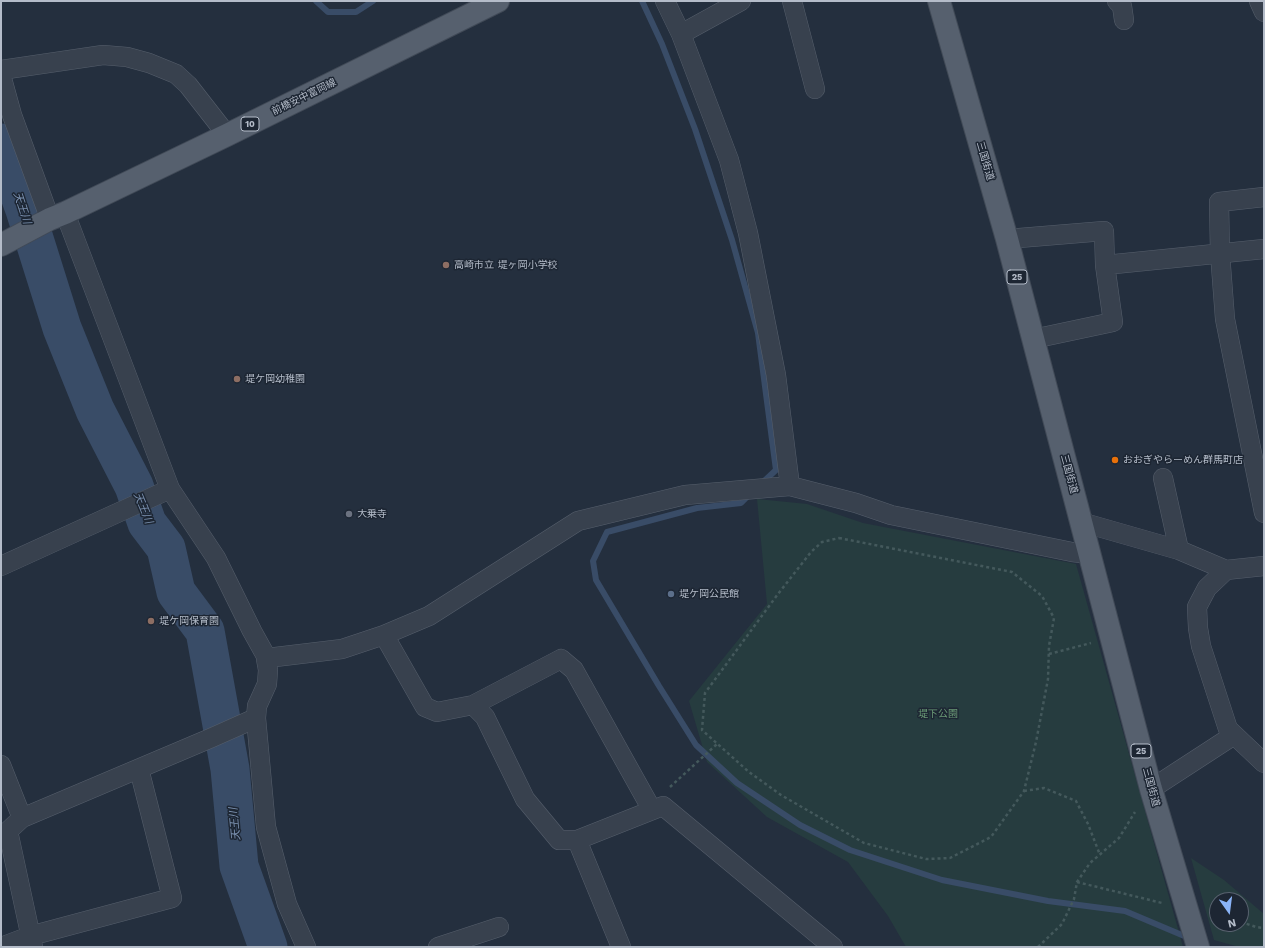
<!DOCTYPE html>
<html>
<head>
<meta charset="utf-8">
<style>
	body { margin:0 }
	#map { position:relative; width:1265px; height:948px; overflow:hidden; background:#242f3e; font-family:"Work Sans",sans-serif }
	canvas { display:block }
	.frame { position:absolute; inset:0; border:2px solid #b4bcc9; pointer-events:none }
	.north { position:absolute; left:1209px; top:892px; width:40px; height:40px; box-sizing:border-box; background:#1d2633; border:1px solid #59626f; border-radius:50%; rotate:166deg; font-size:11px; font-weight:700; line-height:16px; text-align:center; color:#b4bcc9 }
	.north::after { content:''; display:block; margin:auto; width:14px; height:18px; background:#8ab4f8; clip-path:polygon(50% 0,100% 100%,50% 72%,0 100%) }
</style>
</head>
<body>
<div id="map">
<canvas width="1265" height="948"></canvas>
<div class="frame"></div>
<div class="north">N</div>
</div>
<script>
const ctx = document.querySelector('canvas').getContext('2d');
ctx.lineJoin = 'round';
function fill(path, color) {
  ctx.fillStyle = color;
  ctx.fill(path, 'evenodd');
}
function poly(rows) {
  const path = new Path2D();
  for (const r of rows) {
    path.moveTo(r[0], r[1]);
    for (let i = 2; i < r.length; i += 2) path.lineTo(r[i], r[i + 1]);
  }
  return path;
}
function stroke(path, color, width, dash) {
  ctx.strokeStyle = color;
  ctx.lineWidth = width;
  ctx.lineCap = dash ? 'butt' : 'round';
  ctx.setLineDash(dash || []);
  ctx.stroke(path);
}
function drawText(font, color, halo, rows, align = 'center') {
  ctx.font = font + ' "Work Sans","Noto Sans JP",sans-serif';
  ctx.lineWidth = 3;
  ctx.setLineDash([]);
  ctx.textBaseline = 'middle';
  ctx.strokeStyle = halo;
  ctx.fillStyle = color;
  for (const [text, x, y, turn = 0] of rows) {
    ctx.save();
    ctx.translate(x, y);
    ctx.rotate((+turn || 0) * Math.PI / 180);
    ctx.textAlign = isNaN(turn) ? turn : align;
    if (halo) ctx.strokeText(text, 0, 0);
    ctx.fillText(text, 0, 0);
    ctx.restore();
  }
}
const green = poly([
	[757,499,807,504,863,523,1076,564,1183,947,906,947,888,916,848,862,767,817,707,762,689,701,767,604],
	[1191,858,1224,880,1264,914,1264,947,1239,947,1214,940],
	[1217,900,1241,900,1241,924,1217,924]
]);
const stream = poly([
	[316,1,328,12,356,12,373,1],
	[642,1,662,44,695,129,732,240,758,333,776,470,761,484],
	[750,494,741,503,697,508,607,532,593,561,596,580,659,686,696,745,737,783,800,825,850,850,942,880,1048,901,1125,911,1189,938]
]);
const river = poly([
	[1,143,25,210,62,328,95,410,134,486,147,523,166,548,176,592,205,631,230,769,239,866,268,947]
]);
const path = poly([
	[839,538,1012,572,1042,596,1054,618,1049,646,1048,679,1036,742,1024,791,991,837,950,858,926,859,864,843,781,795,749,772,702,730,705,693,778,594,811,552,822,542,839,538],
	[1049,654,1091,643],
	[670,787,717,744],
	[1024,791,1044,788,1076,801,1088,824,1100,855],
	[1077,882,1162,903],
	[1211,912,1217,914],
	[1241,922,1256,927,1264,928],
	[1038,947,1062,924,1074,899,1077,882,1090,863,1119,838,1135,812]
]);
const minor = poly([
	[665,1,681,34,729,160,748,233,776,375,790,486],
	[792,1,815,89],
	[1117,1,1122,6,1124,20],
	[1259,1,1264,12],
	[681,34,741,1],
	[1,70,103,55,127,57,149,63,176,74,188,85,227,135],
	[1,75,12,115,50,219],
	[1264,197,1219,202,1220,253,1225,319,1264,513],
	[65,213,170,489,216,558,252,631,267,658,266,659,268,670,267,684,257,706,256,718,266,827,287,904,306,947],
	[1007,239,1104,231,1105,265,1113,322,1033,339],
	[1105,265,1264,249],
	[1163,478,1179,550],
	[1081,522,1179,550,1226,570,1264,566],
	[1,566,170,489],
	[1226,570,1207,588,1197,607,1198,628,1201,646,1228,729,1264,763],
	[384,635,425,707,437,712,473,705,485,717,525,799,559,840,577,840,663,806,833,947],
	[267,658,342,649,384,635,429,616,578,521,685,495,790,486,856,503,891,515,1072,552,1089,554],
	[473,705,561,659,574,670,652,810],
	[1,765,22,818],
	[1151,789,1234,735],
	[8,831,33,947],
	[1,835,8,831,22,818,211,738,256,718],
	[577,840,621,947],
	[1,947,30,936,172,898,139,769],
	[438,947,499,927]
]);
const primary = poly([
	[939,1,1007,239,1151,789,1198,947],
	[1,245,50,219,65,213,227,135,498,1]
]);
const markers = [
	[446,265,4,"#8d6e63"],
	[237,379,4,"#8d6e63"],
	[1115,460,4,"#e8710a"],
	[349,514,4,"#6b7280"],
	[671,594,4,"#5c6f8a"],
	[151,621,4,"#8d6e63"]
];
const shields = [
	[250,124,18],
	[1017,277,20],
	[1141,751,20]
];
const shieldNames = [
	["10",250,124],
	["25",1017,277],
	["25",1141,751]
];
const streetNames = [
	["前橋安中富岡線",304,97,-26],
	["三国街道",985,161,74],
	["三国街道",1069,474,75],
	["三国街道",1151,787,75]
];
const poiNames = [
	["高崎市立 堤ヶ岡小学校",454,265],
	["堤ケ岡幼稚園",245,379],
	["おおぎやらーめん群馬町店",1123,460],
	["大乗寺",357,514],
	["堤ケ岡公民館",679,594],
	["堤ケ岡保育園",159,621]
];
const parkNames = [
	["堤下公園",938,714]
];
const waterNames = [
	["天王川",22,208,72],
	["天王川",143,508,68],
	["天王川",235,824,-95]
];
fill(green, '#263c3f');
stroke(stream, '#394c67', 6);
stroke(river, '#394c67', 39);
stroke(minor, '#565f6c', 20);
stroke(primary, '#414a57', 24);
stroke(path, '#44595c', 2.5, [3, 3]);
stroke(minor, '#38414e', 19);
stroke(primary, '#56606e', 22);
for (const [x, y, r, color] of markers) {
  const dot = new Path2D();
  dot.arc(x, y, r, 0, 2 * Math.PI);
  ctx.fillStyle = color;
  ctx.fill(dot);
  stroke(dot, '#1d2633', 1.5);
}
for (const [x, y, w] of shields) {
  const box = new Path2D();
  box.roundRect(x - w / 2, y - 7, w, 14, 3);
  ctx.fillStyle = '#1d2633';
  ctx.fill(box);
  stroke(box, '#b4bcc9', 1);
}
drawText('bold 9px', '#b4bcc9', null, shieldNames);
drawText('10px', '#b4bcc9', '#1d2633', streetNames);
drawText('10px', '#b4bcc9', '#1d2633', poiNames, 'left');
drawText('10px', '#6b9a76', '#1d2633', parkNames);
drawText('italic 11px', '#7c92b1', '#1d2633', waterNames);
</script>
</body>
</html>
